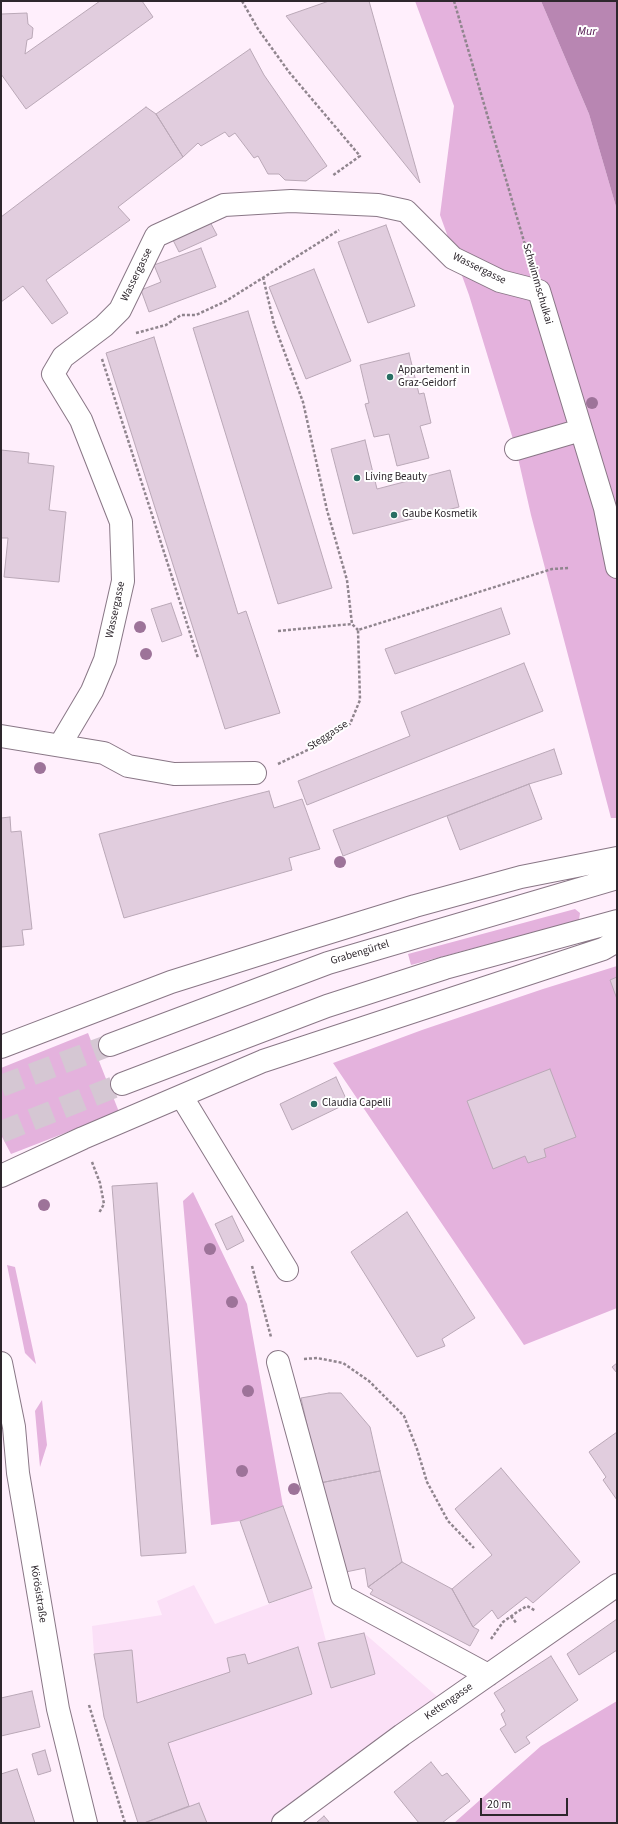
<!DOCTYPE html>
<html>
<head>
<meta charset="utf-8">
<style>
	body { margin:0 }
	#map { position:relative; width:618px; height:1824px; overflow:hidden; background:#ffeffc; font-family:"Source Sans 3",sans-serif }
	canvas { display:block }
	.frame { position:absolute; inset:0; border:2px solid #2e272d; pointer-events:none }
	.scale { position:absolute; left:480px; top:1798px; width:88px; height:18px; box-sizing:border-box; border:2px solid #2e272d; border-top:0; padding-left:5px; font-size:12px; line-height:14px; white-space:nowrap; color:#2e272d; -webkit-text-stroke:3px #fff; paint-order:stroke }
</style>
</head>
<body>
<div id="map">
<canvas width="618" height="1824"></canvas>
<div class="frame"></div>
<div class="scale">20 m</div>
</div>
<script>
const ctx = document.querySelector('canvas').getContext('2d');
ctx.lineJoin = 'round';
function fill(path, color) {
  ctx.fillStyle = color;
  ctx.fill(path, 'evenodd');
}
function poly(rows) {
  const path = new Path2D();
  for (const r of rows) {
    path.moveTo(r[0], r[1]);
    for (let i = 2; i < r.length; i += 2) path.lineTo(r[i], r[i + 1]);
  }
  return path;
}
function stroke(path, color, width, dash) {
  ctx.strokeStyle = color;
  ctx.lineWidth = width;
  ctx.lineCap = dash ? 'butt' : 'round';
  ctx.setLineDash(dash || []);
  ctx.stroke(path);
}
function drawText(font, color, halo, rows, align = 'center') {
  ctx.font = font + ' "Source Sans 3",sans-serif';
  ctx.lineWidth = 4;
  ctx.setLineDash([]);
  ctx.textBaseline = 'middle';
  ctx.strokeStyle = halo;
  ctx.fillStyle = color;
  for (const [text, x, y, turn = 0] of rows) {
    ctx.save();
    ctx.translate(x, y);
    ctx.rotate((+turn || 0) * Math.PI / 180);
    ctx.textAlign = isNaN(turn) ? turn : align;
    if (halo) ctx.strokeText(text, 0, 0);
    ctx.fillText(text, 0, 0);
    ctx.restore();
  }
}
const built = poly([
	[194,1585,215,1624,312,1588,326,1641,364,1633,440,1699,270,1823,138,1823,104,1717,94,1654,92,1626,162,1615,157,1601]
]);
const green = poly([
	[415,1,541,1,589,114,617,210,617,818,611,818,531,515,516,449,469,295,440,215,454,106],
	[575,909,580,913,579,920,411,965,408,954],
	[617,966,617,1308,524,1345,333,1063,422,1030,543,989],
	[88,1033,119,1112,11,1154,1,1135,1,1068],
	[193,1192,247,1304,283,1506,240,1521,211,1525,183,1201],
	[7,1265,15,1267,36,1364,25,1353],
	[42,1400,47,1445,40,1467,35,1411],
	[617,1701,617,1823,454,1823,541,1746]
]);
const water = poly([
	[541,1,617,1,617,210,589,114]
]);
const building = poly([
	[100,1,142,1,153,17,26,109,1,74,1,14,27,13,28,24,33,28,32,38,27,40,25,54,100,1],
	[329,1,369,1,420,183,286,16,329,1],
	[250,49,264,75,327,166,306,181,285,180,279,174,268,174,258,156,254,158,235,133,229,137,225,132,201,146,198,143,183,157,156,114,250,49],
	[146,107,156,114,183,157,118,207,130,220,46,280,68,313,52,324,23,286,1,302,1,217,146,107],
	[209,220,217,235,179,252,172,238,209,220],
	[386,225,415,306,368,323,338,242,386,225],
	[201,248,216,287,149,312,141,290,161,282,154,265,201,248],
	[314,269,351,361,306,379,269,287,314,269],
	[248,311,332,588,278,604,193,328,248,311],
	[154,337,238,614,246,611,280,713,225,729,106,353,154,337],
	[409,353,419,394,424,393,431,423,420,426,429,458,397,466,389,434,374,437,365,404,369,403,360,365,409,353],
	[365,440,377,489,450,470,459,507,353,534,331,449,365,440],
	[1,450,29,453,28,463,54,466,49,510,66,512,59,582,4,577,8,538,1,538,1,450],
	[171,603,182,635,162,642,151,609,171,603],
	[501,608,510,634,395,674,385,649,501,608],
	[524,663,543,711,307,805,298,781,410,736,401,712,524,663],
	[554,749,562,774,529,784,343,856,333,830,554,749],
	[529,784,542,819,460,850,447,816,529,784],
	[269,791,274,808,302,799,320,849,289,858,292,870,124,918,99,834,269,791],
	[10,817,11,832,21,831,32,929,22,930,24,945,1,947,1,818,10,817],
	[617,977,617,999,610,980,617,977],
	[550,1069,576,1137,544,1149,546,1157,528,1163,525,1156,493,1169,467,1101,550,1069],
	[336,1077,348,1103,292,1130,280,1104,336,1077],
	[157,1183,186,1553,141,1556,112,1186,157,1183],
	[407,1212,475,1318,442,1339,445,1346,417,1357,351,1252,407,1212],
	[232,1216,244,1241,227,1250,215,1224,232,1216],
	[617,1363,617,1373,612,1367,617,1363],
	[329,1393,341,1393,370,1427,380,1471,320,1483,301,1398,329,1393],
	[617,1432,617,1500,603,1480,606,1477,589,1452,617,1432],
	[501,1468,580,1562,533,1603,526,1597,498,1619,492,1610,473,1627,452,1589,492,1555,455,1509,501,1468],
	[380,1471,402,1562,368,1587,365,1568,341,1573,320,1483,380,1471],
	[283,1506,312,1588,269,1603,240,1521,283,1506],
	[402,1562,452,1589,473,1627,479,1630,470,1646,370,1594,373,1590,368,1587,402,1562],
	[617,1619,617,1650,579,1675,567,1654,617,1619],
	[364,1633,375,1674,331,1688,318,1643,364,1633],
	[298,1647,312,1694,168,1743,189,1806,144,1823,138,1823,104,1717,94,1654,132,1650,137,1703,230,1672,227,1658,245,1654,248,1664,298,1647],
	[551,1656,578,1700,526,1737,530,1743,515,1753,500,1729,506,1725,501,1714,505,1711,494,1693,551,1656],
	[32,1691,40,1727,1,1736,1,1698,32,1691],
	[45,1750,51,1771,38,1775,32,1754,45,1750],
	[431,1762,442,1776,447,1773,470,1801,442,1823,419,1823,394,1792,431,1762],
	[17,1769,35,1823,1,1823,1,1774,17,1769],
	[199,1803,207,1823,144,1823,199,1803],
	[324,1816,330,1823,316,1823,324,1816]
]);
const majorTunnel = poly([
	[1,1086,110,1045],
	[1,1132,122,1084]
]);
const path = poly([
	[242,1,258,29,289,72,360,156,332,176],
	[454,1,530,262],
	[263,277,274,324,303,402,327,510,347,580,352,624,358,630],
	[136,333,166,325,181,315,196,315,226,301,339,230],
	[102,359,198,658],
	[278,631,352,624],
	[278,764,314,747,350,724,360,700,358,630,552,569,569,568],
	[92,1162,100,1183,104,1204,99,1213],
	[252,1266,271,1337],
	[304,1359,317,1358,343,1363,369,1381,404,1416,417,1449,427,1482,448,1521,474,1548],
	[511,1616,517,1624],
	[491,1639,503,1622,517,1612,527,1606,536,1611],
	[89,1705,125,1823]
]);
const minor = poly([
	[516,449,581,430],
	[1,736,104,753,128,766,174,774,255,773],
	[60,745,92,691,105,660,123,581,121,522,81,420,53,374,63,357,104,326,120,310,156,236,224,205,291,201,378,205,406,211,453,258,500,281,539,291,605,508,617,567],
	[182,1097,287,1270],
	[278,1362,342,1596,488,1675],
	[1,1363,14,1427,18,1473,58,1709,86,1823],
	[283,1823,402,1735,617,1585]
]);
const major = poly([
	[110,1045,328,963,617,878],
	[1,1047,171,982,295,943,415,906,521,877,617,858],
	[122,1084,327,1006,445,968,617,921],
	[1,1176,83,1138,263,1061,603,949,617,941]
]);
const trees = [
	[592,403],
	[140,627],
	[146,654],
	[40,768],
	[340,862],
	[44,1205],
	[210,1249],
	[232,1302],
	[248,1391],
	[242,1471],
	[294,1489]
];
const markers = [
	[390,377,4,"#286e63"],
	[357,478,4,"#286e63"],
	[394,515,4,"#286e63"],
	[314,1104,4,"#286e63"]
];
const streetNames = [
	["Wassergasse",479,269,26],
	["Wassergasse",137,275,-64],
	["Schwimmschulkai",537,284,74],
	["Wassergasse",116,610,-78],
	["Steggasse",328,736,-33],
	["Grabengürtel",360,953,-17],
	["Körösistraße",38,1594,81],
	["Kettengasse",449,1702,-35]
];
const poiNames = [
	["Appartement in",398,371],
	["Graz-Geidorf",398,384],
	["Living Beauty",365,478],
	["Gaube Kosmetik",402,515],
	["Claudia Capelli",322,1104]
];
const waterNames = [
	["Mur",587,32]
];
fill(built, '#fbe0f7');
fill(green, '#e4b2dd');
fill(water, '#b886b2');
fill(building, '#e1cdde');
stroke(building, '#baa8b7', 1);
stroke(majorTunnel, '#d5c7d3', 22, [22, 11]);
stroke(minor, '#897786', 24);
stroke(major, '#897786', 24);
stroke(path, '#90858e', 2.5, [3, 2]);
stroke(minor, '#fff', 22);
stroke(major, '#fff', 22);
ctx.fillStyle = '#9d7399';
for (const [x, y] of trees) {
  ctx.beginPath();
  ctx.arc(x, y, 6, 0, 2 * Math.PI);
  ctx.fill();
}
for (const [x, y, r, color] of markers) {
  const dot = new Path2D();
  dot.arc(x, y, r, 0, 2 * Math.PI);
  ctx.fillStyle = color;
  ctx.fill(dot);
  stroke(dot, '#fff', 1.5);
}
drawText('11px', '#2e272d', '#fff', streetNames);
drawText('11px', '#2e272d', '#fff', poiNames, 'left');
drawText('italic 12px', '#51144d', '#fff', waterNames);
</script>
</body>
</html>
